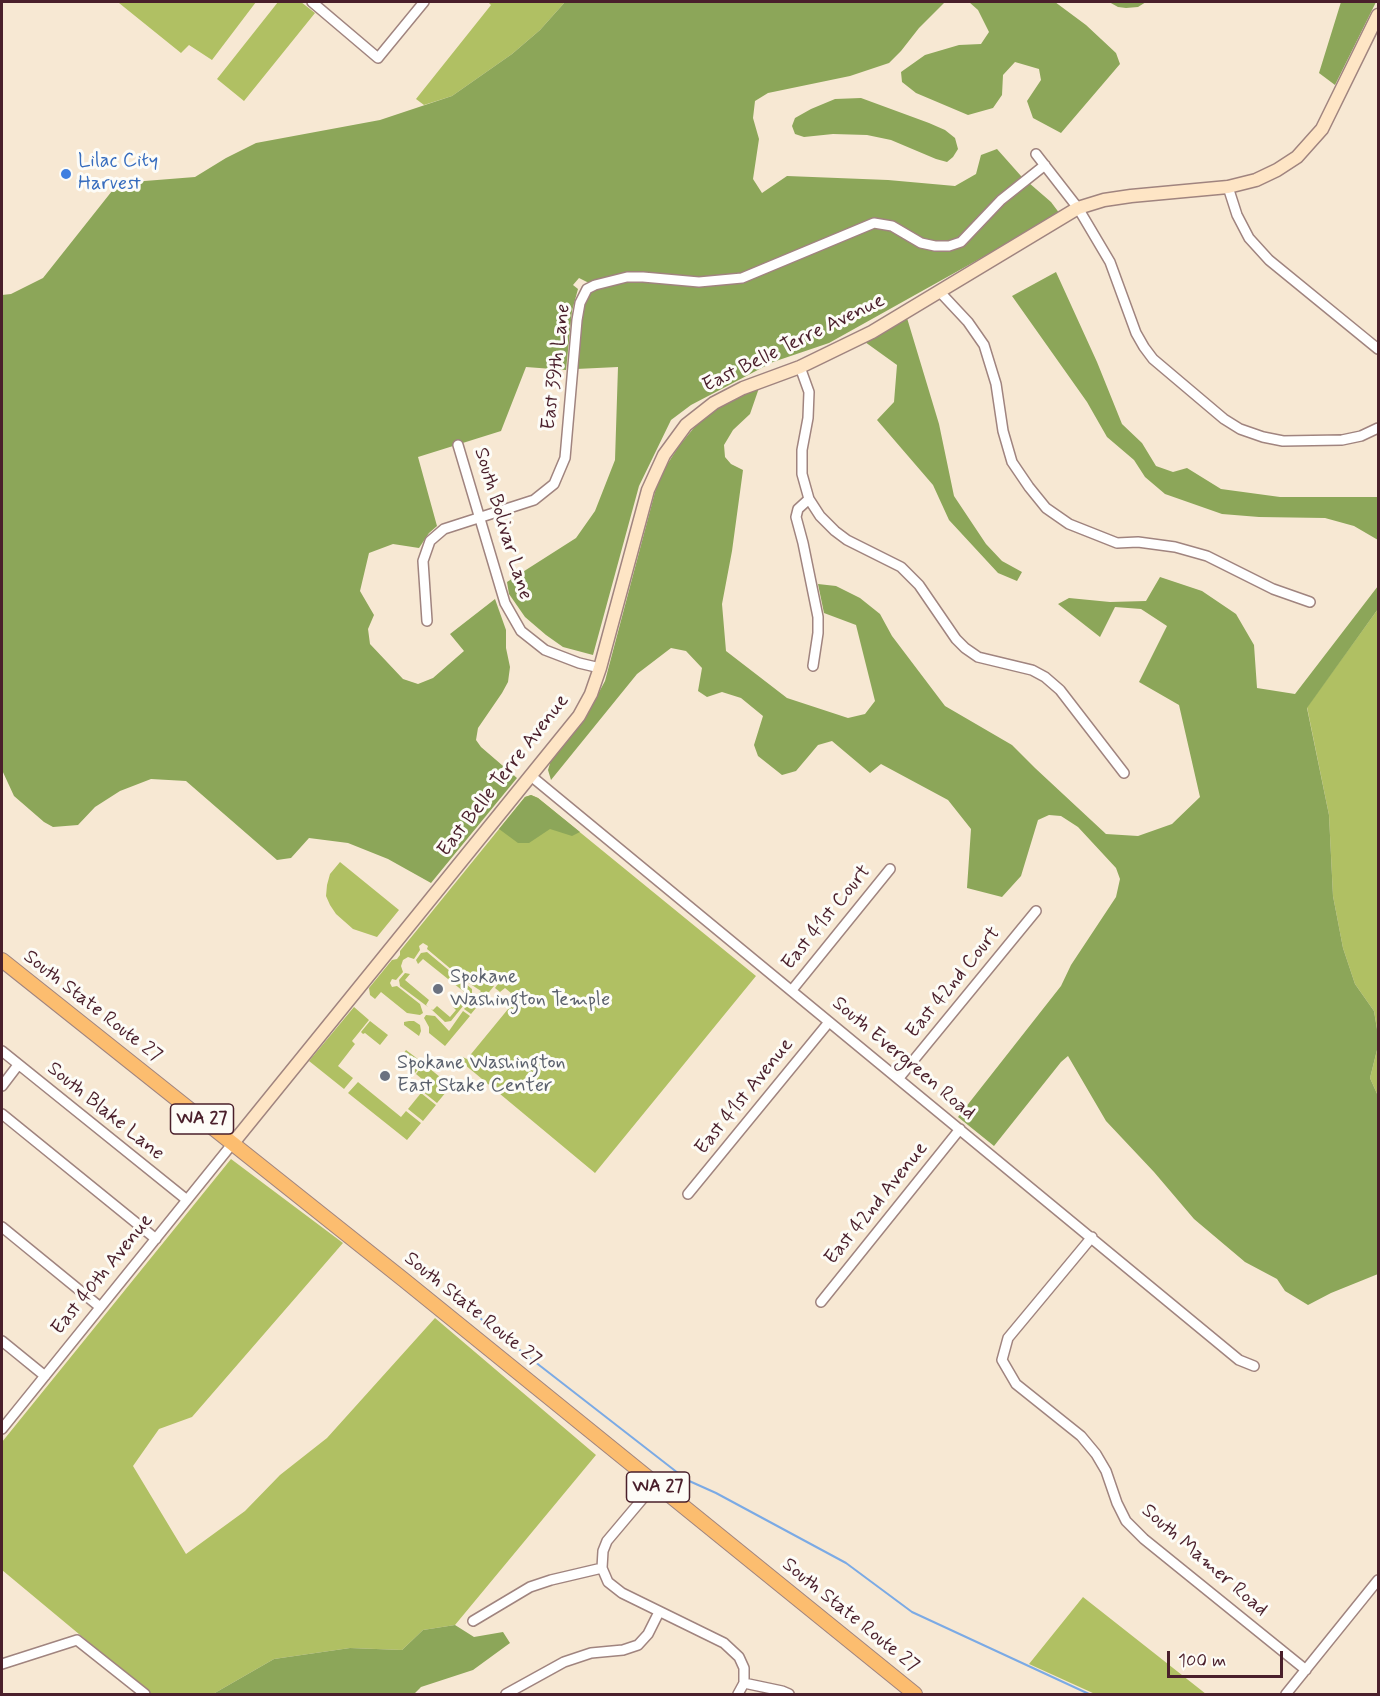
<!DOCTYPE html>
<html>
<head>
<meta charset="utf-8">
<style>
	body { margin:0 }
	#map { position:relative; width:1380px; height:1696px; overflow:hidden; background:#f7e8d3; font-family:Mynerve,sans-serif }
	canvas { display:block }
	.frame { position:absolute; inset:0; border:3px solid #4a1f2b; pointer-events:none }
	.scale { position:absolute; left:1167px; top:1651px; width:116px; height:27px; box-sizing:border-box; border:3px solid #4a1f2b; border-top:0; padding-left:8px; font-size:18px; line-height:21px; white-space:nowrap; color:#4a1f2b; -webkit-text-stroke:4px #fdfcf7; paint-order:stroke }
</style>
</head>
<body>
<div id="map">
<canvas width="1380" height="1696"></canvas>
<div class="frame"></div>
<div class="scale">100 m</div>
</div>
<script>
const ctx = document.querySelector('canvas').getContext('2d');
ctx.lineJoin = 'round';
function fill(path, color) {
  ctx.fillStyle = color;
  ctx.fill(path, 'evenodd');
}
function poly(rows) {
  const path = new Path2D();
  for (const r of rows) {
    path.moveTo(r[0], r[1]);
    for (let i = 2; i < r.length; i += 2) path.lineTo(r[i], r[i + 1]);
  }
  return path;
}
function stroke(path, color, width, dash) {
  ctx.strokeStyle = color;
  ctx.lineWidth = width;
  ctx.lineCap = dash ? 'butt' : 'round';
  ctx.setLineDash(dash || []);
  ctx.stroke(path);
}
function drawText(font, color, halo, rows, align = 'center') {
  ctx.font = font + ' Mynerve,sans-serif';
  ctx.lineWidth = 6;
  ctx.setLineDash([]);
  ctx.textBaseline = 'middle';
  ctx.strokeStyle = halo;
  ctx.fillStyle = color;
  for (const [text, x, y, turn = 0] of rows) {
    ctx.save();
    ctx.translate(x, y);
    ctx.rotate((+turn || 0) * Math.PI / 180);
    ctx.textAlign = isNaN(turn) ? turn : align;
    if (halo) ctx.strokeText(text, 0, 0);
    ctx.fillText(text, 0, 0);
    ctx.restore();
  }
}
const green = poly([
	[120,2,256,2,212,60,189,45,181,53,119,3],
	[278,2,301,2,315,13,244,101,217,79],
	[488,2,565,2,540,30,512,54,452,96,424,105,416,99,491,5],
	[1378,609,1378,1035,1374,1011,1355,984,1343,948,1333,896,1329,815,1307,707],
	[531,795,538,798,756,976,595,1173,464,1064,459,1069,456,1066,455,1062,460,1056,467,1059,513,1003,508,998,511,993,505,988,500,992,495,988,503,977,501,976,498,981,492,980,491,983,494,986,471,1014,464,1009,481,991,461,978,462,971,458,968,452,970,427,949,428,946,423,943,419,946,420,950,414,959,408,957,403,960,401,966,403,972,396,980,392,979,390,983,392,987,397,986,420,1004,423,1013,420,1015,407,1013,381,992,375,999,370,995,369,988,392,960,397,959,400,955,400,951,525,797],
	[340,862,399,910,377,937,353,929,336,914,330,905,326,896,327,885,330,874],
	[427,952,451,972,451,978,455,981,460,979,472,989,472,995,451,1021,445,1022,431,1009,433,1010,437,1006,450,1017,456,1010,453,1007,459,1000,462,1002,468,995,423,959,418,964,416,960,421,953],
	[405,973,410,974,405,980,429,1000,426,1005,428,1007,400,986,399,980],
	[354,1007,369,1020,352,1041,355,1044,338,1066,353,1078,344,1089,309,1061],
	[463,1011,470,1016,445,1046,429,1033,429,1027,424,1018,426,1015,435,1016,449,1031],
	[370,1021,388,1035,380,1045,365,1033,363,1034,361,1032],
	[409,1021,414,1021,420,1025,421,1031,419,1036,404,1025,404,1022],
	[1378,1046,1378,1096,1370,1078],
	[406,1050,423,1063,415,1073,399,1060],
	[424,1064,451,1086,437,1103,422,1091,428,1084,416,1074],
	[358,1082,401,1117,406,1111,421,1123,407,1140,348,1093],
	[421,1093,436,1105,423,1121,408,1109],
	[231,1159,343,1243,192,1417,159,1429,133,1466,186,1554,245,1511,280,1475,327,1438,435,1318,596,1455,455,1625,423,1630,402,1650,350,1648,274,1659,213,1694,151,1694,2,1570,2,1442],
	[1083,1597,1206,1694,1095,1694,1029,1664]
]);
const forest = poly([
	[565,2,945,2,919,28,901,51,889,63,850,76,768,93,755,101,753,118,759,139,753,179,762,193,787,176,888,180,955,186,976,174,981,155,997,149,1021,176,1051,202,1060,214,829,343,773,362,691,405,671,420,639,486,593,655,563,647,546,635,525,617,509,594,507,582,576,538,595,511,615,460,618,367,576,369,582,305,587,295,597,289,594,282,587,282,579,278,573,285,578,289,572,311,566,370,526,367,501,431,418,457,437,526,429,533,419,548,393,544,369,553,360,591,374,615,368,629,370,644,403,679,418,684,433,678,464,651,450,634,495,599,506,630,506,648,510,667,508,682,502,693,478,728,476,740,481,747,517,778,431,883,388,859,348,843,309,838,291,858,277,860,186,781,151,779,120,791,95,807,78,825,53,827,44,822,14,796,2,770,2,295,11,294,43,278,112,191,132,182,195,177,226,158,256,143,380,120,452,96,512,54,540,30],
	[969,2,1055,2,1086,25,1116,53,1120,64,1061,133,1033,118,1027,101,1041,80,1039,69,1015,62,1003,75,1002,95,993,108,968,115,916,93,902,82,901,72,925,55,959,45,981,44,989,32,978,10],
	[1109,2,1146,2,1138,7,1126,8,1118,7],
	[1341,2,1376,2,1335,85,1319,73],
	[861,98,929,123,945,130,955,138,958,149,953,157,947,162,936,159,891,140,867,135,833,134,804,137,795,134,792,126,795,118,811,109,835,99],
	[1056,272,1097,362,1122,424,1142,443,1156,466,1173,472,1187,468,1221,489,1280,497,1378,497,1378,540,1354,526,1325,518,1259,517,1222,514,1165,494,1145,477,1134,460,1107,437,1087,402,1012,296],
	[907,318,939,424,954,496,986,544,1002,561,1022,572,1017,581,998,573,949,520,933,485,877,420,894,402,897,365,865,342],
	[759,388,750,414,733,430,724,445,725,457,731,464,743,470,732,551,722,604,726,651,787,698,848,718,865,714,875,701,856,625,824,613,818,584,836,586,860,598,880,614,892,636,945,706,1012,745,1035,768,1106,834,1138,836,1172,824,1200,797,1179,705,1139,682,1167,626,1141,609,1115,607,1100,637,1058,604,1069,598,1110,602,1146,601,1160,577,1202,591,1236,614,1254,645,1257,688,1295,694,1378,586,1378,609,1307,708,1329,815,1333,896,1343,948,1355,984,1374,1011,1378,1035,1378,1046,1370,1078,1378,1096,1378,1274,1331,1293,1308,1305,1285,1291,1277,1279,1245,1262,1194,1219,1154,1172,1106,1121,1068,1056,1061,1062,994,1146,958,1117,1061,986,1071,965,1116,897,1120,879,1116,868,1078,827,1061,816,1049,815,1038,820,1021,876,1002,897,967,888,971,829,948,800,881,764,870,773,832,741,818,745,796,771,782,775,758,756,754,745,763,716,741,698,722,692,707,697,698,691,702,668,686,651,671,648,637,674,551,780,548,770,551,760,572,735,590,709,605,681,659,477,679,446,697,424,724,404],
	[531,795,538,798,580,832,572,836,550,829,529,843,518,843,499,829,525,797],
	[455,1625,474,1637,503,1632,510,1643,473,1670,421,1687,414,1694,213,1694,274,1659,350,1648,402,1650,423,1630]
]);
const stream = poly([
	[449,1293,512,1344,687,1480,716,1493,846,1563,912,1612,1089,1694]
]);
const street = poly([
	[312,2,378,58,424,2],
	[1036,154,1078,208,1110,262,1136,333,1144,347,1153,359,1224,419,1240,429,1263,437,1283,441,1342,440,1361,436,1378,428],
	[1228,187,1237,215,1249,238,1269,260,1378,349],
	[939,291,968,322,984,345,996,384,1003,431,1012,462,1029,487,1046,508,1069,524,1117,543,1138,542,1175,547,1207,556,1273,589,1310,602],
	[800,367,809,392,808,418,802,450,802,474,809,499,820,516,835,531,847,540,901,567,919,585,956,639,965,648,978,657,1032,670,1045,677,1060,690,1124,773],
	[458,445,505,603,521,631,545,650,579,663,600,668],
	[809,499,798,509,796,517,803,543,818,617,818,633,813,666],
	[427,621,423,561,430,541,444,529,534,500,554,484,565,458,577,320,580,303,587,289,595,285,627,277,643,277,699,282,742,278,874,223,892,226,921,243,935,246,949,246,961,242,1001,200,1045,165],
	[531,776,1239,1360,1254,1366],
	[792,990,890,869],
	[2,1051,187,1200],
	[899,1078,1036,911],
	[2,1086,18,1065],
	[2,1114,156,1239],
	[688,1194,829,1022],
	[2,1227,100,1307],
	[1092,1237,1008,1338,1002,1360,1016,1384,1081,1436,1096,1454,1106,1471,1117,1503,1126,1521,1144,1539,1306,1670],
	[821,1302,960,1129],
	[2,1341,45,1376],
	[2,1429,233,1143],
	[655,1484,607,1541,603,1551,602,1568,608,1582,622,1593,724,1643,739,1657,744,1668,744,1683,738,1694],
	[473,1621,530,1587,551,1580,602,1568],
	[2,1664,77,1640,145,1694],
	[744,1683,782,1691,789,1694],
	[506,1694,564,1662,591,1653,623,1650,638,1645,648,1634,659,1612],
	[1286,1694,1378,1580]
]);
const secondary = poly([
	[233,1143,579,716,591,694,600,668,648,490,664,455,686,425,714,403,743,388,800,367,872,332,1078,208,1104,200,1131,196,1228,187,1256,180,1277,170,1297,157,1322,129,1378,15]
]);
const primary = poly([
	[2,960,404,1280,915,1694]
]);
const markers = [
	[66,174,6,"#3f7fe0"],
	[438,989,6,"#6b7280"],
	[385,1076,6,"#6b7280"]
];
const shields = [
	[202,1119,63],
	[658,1487,63]
];
const shieldNames = [
	["WA 27",202,1119],
	["WA 27",658,1487]
];
const shopNames = [
	["Lilac City",78,162],
	["Harvest",78,185]
];
const streetNames = [
	["East Belle Terre Avenue",794,344,-26],
	["East 39th Lane",557,367,-83],
	["South Bolivar Lane",502,524,73],
	["East Belle Terre Avenue",504,776,-52],
	["East 41st Court",827,918,-51],
	["East 42nd Court",954,983,-51],
	["South State Route 27",92,1007,38],
	["South Evergreen Road",903,1059,40],
	["East 41st Avenue",745,1097,-51],
	["South Blake Lane",105,1112,39],
	["East 42nd Avenue",877,1204,-51],
	["East 40th Avenue",103,1275,-51],
	["South State Route 27",472,1310,39],
	["South Mamer Road",1204,1561,41],
	["South State Route 27",850,1616,39]
];
const worshipNames = [
	["Spokane",450,978],
	["Washington Temple",450,1001],
	["Spokane Washington",397,1064],
	["East Stake Center",397,1087]
];
fill(green, '#b0c063');
fill(forest, '#8ca659');
stroke(stream, '#7baae5', 2);
stroke(street, '#a0847f', 12);
stroke(secondary, '#a0847f', 15);
stroke(primary, '#a0847f', 16);
stroke(street, '#fff', 9);
stroke(secondary, '#fee5c5', 12);
stroke(primary, '#fcbd6f', 14);
for (const [x, y, r, color] of markers) {
  const dot = new Path2D();
  dot.arc(x, y, r, 0, 2 * Math.PI);
  ctx.fillStyle = color;
  ctx.fill(dot);
  stroke(dot, '#fdfcf7', 2);
}
for (const [x, y, w] of shields) {
  const box = new Path2D();
  box.roundRect(x - w / 2, y - 15, w, 30, 4.5);
  ctx.fillStyle = '#fdfcf7';
  ctx.fill(box);
  stroke(box, '#4a1f2b', 1.5);
}
drawText('bold 18px', '#4a1f2b', null, shieldNames);
drawText('20px', '#366cbe', '#fdfcf7', shopNames, 'left');
drawText('20px', '#4a1f2b', '#fdfcf7', streetNames);
drawText('20px', '#5b616d', '#fdfcf7', worshipNames, 'left');
</script>
</body>
</html>
